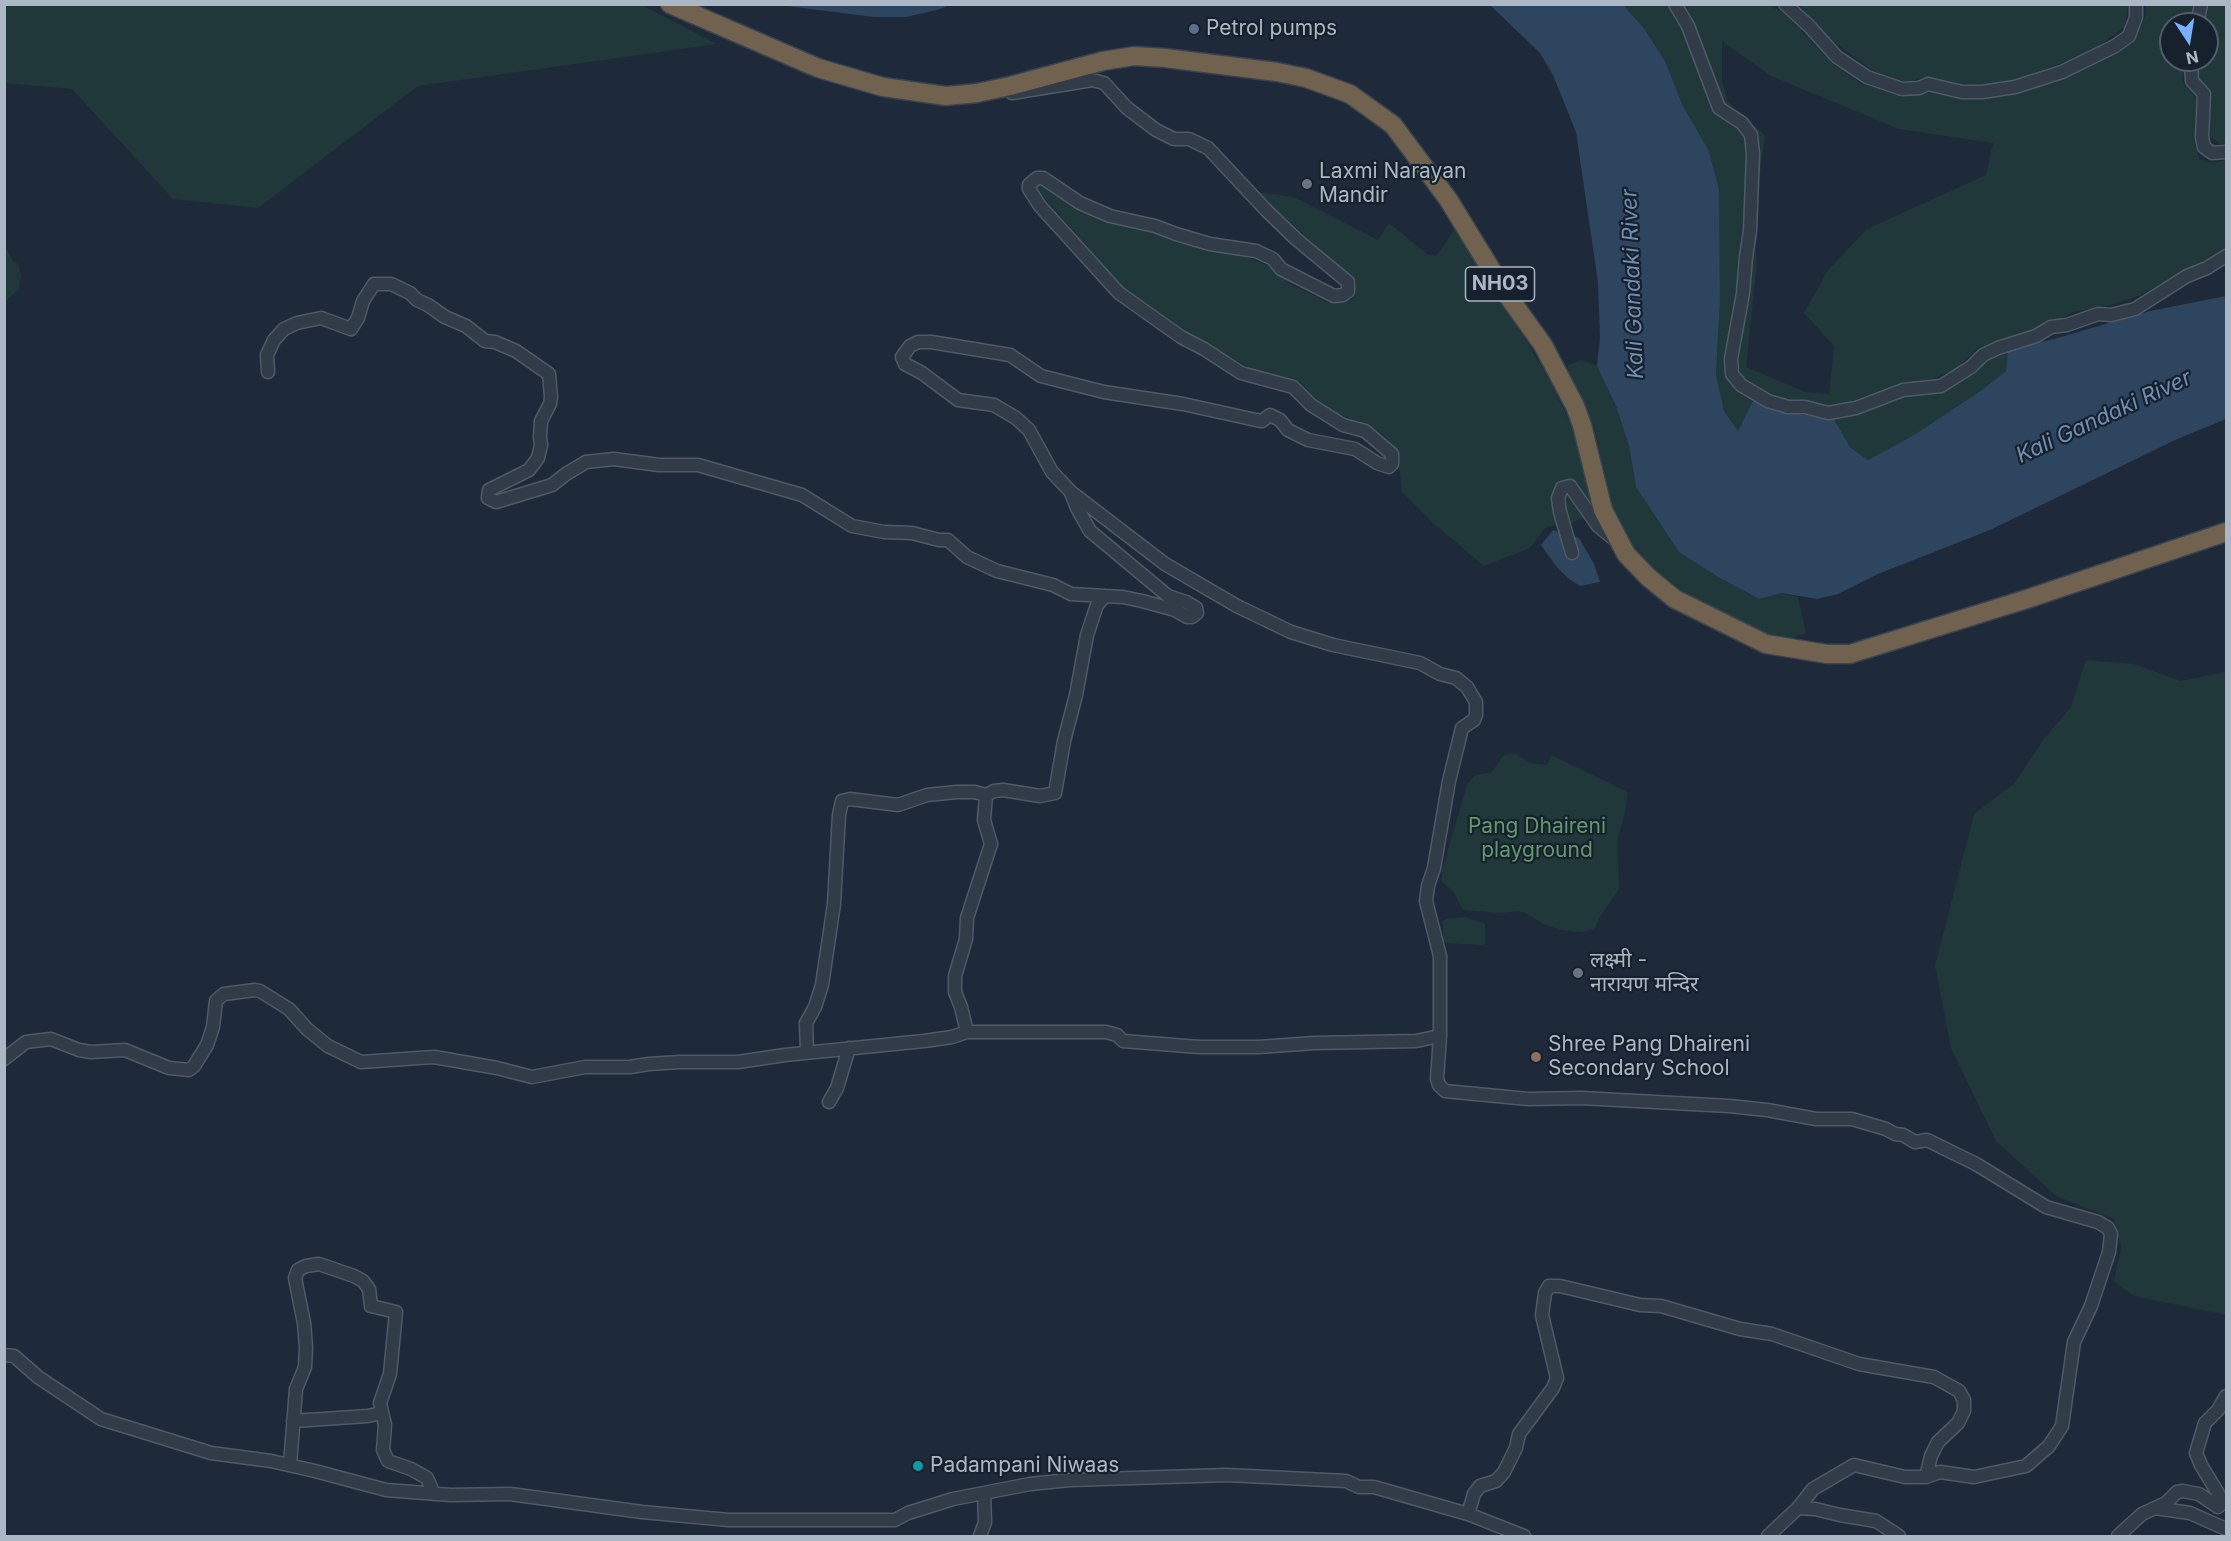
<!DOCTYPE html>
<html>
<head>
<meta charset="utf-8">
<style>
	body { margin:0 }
	#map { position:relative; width:2231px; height:1541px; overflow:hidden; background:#1e2a39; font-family:Inter,sans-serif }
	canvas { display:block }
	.frame { position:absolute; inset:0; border:6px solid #acb7c6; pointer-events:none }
	.north { position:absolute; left:2159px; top:12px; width:60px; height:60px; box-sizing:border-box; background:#17212d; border:2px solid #535d6a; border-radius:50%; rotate:168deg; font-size:16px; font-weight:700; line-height:24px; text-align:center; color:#acb7c6 }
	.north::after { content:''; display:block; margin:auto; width:21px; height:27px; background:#78b0ff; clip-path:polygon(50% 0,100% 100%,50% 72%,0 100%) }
</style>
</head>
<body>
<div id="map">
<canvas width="2231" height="1541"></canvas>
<div class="frame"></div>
<div class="north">N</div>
</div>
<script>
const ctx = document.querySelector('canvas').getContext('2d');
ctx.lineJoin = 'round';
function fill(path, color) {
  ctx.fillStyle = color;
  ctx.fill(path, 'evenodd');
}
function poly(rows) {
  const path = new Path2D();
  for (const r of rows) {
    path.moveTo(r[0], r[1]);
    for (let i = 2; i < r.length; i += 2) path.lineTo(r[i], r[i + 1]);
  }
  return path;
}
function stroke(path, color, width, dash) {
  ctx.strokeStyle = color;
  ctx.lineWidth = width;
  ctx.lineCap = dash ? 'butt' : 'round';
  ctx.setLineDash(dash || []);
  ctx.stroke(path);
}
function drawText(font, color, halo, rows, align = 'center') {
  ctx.font = font + ' Inter,"Noto Sans Devanagari",sans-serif';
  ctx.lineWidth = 4.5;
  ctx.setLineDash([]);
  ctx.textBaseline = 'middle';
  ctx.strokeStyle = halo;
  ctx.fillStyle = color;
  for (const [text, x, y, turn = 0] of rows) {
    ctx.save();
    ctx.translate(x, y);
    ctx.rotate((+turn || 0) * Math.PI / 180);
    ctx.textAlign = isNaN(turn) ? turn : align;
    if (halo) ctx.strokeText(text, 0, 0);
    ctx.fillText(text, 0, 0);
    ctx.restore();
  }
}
const green = poly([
	[4,5,642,5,717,44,418,86,258,208,173,199,72,89,5,83],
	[1623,5,1667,5,1682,24,1706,89,1744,130,1750,152,1746,184,1747,199,1745,243,1728,373,1755,397,1738,431,1724,411,1716,375,1720,301,1719,190,1709,151,1683,106,1665,61,1643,27],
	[1681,5,1769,5,1785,14,1832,63,1860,83,1904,96,1932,92,1967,98,2018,91,2061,79,2135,40,2146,14,2146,5,2196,5,2192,24,2171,24,2171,60,2186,60,2182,82,2198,100,2196,137,2199,159,2210,163,2226,160,2226,251,2182,272,2141,295,2111,305,2073,312,2022,337,1979,347,1955,370,1924,382,1901,383,1836,407,1779,399,1747,381,1737,368,1742,322,1750,288,1753,133,1722,106,1693,22],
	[1722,41,1771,76,1899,129,1993,143,1986,175,1867,229,1828,270,1804,313,1834,346,1829,394,1805,392,1746,367,1757,261,1753,225,1765,135,1728,102,1722,81],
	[1799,5,2128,5,2125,27,2090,52,2011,82,1975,85,1948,84,1924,77,1909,82,1891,79,1873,71,1830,39],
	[2208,5,2226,5,2226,143,2221,144,2208,135,2211,98,2200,81,2198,66,2199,60,2207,60,2207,24,2203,24],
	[1040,185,1141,229,1241,255,1269,266,1290,284,1329,303,1352,300,1356,282,1257,192,1294,197,1378,240,1389,223,1427,254,1436,256,1458,225,1549,379,1572,427,1584,467,1593,512,1570,524,1546,527,1530,548,1484,566,1433,523,1402,492,1397,450,1383,434,1354,421,1319,403,1299,381,1251,368,1226,355,1183,330,1127,292,1037,189],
	[5,247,13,261,18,264,21,275,19,289,6,301,5,308],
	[2008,350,2006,371,1982,390,1914,435,1868,460,1850,447,1834,419,1904,393,1939,391,1988,356],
	[1581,360,1597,366,1616,406,1629,446,1636,487,1679,552,1718,577,1759,599,1781,593,1798,597,1806,633,1781,642,1699,603,1637,556,1614,518,1594,425,1568,376,1568,365],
	[2086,660,2134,664,2181,681,2226,672,2226,1315,2134,1296,2114,1281,2121,1247,2114,1219,2056,1196,1996,1141,1951,1048,1935,966,1974,814,2014,784,2044,739,2071,707],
	[1514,753,1530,763,1547,765,1551,755,1628,792,1625,812,1617,841,1619,889,1600,917,1594,929,1583,932,1562,930,1543,924,1526,913,1518,911,1501,913,1463,910,1454,892,1442,882,1442,870,1467,785,1474,776,1492,772,1503,756],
	[1465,917,1485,924,1485,944,1482,945,1446,943,1443,941,1443,921,1446,919]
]);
const water = poly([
	[779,5,950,5,937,10,906,17,874,17],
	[1490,5,1623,5,1643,27,1665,61,1683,106,1709,151,1719,190,1720,301,1716,375,1724,411,1738,431,1755,397,1784,412,1834,419,1850,447,1868,460,1914,435,1982,390,2006,371,2008,350,2054,339,2150,311,2226,296,2226,419,2175,440,1990,530,1878,574,1838,594,1817,599,1781,593,1759,599,1718,577,1679,552,1636,487,1629,446,1616,406,1597,366,1600,338,1598,282,1576,132,1553,75,1540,53],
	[1553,530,1579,538,1594,564,1600,582,1580,586,1568,578,1556,566,1541,545]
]);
const minor = poly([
	[1675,4,1688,26,1719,108,1742,123,1751,135,1753,154,1750,231,1746,257,1743,293,1731,359,1732,374,1741,385,1768,401,1788,407,1805,407,1828,413,1856,408,1903,390,1941,386,1971,367,1983,355,1998,348,2036,336,2051,327,2067,325,2098,314,2111,315,2135,309,2187,276,2207,268,2226,256],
	[1785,4,1809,26,1837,57,1867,77,1902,89,1919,88,1928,84,1962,92,1982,92,2015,87,2062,72,2115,46,2129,36,2136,17,2136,4],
	[2197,24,2201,4],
	[2191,60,2192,81,2204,94,2202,137,2204,147,2212,153,2226,152],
	[268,372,267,355,274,340,284,329,297,323,321,318,351,329,358,318,363,301,374,284,391,284,410,293,417,300,428,305,445,317,466,326,485,341,495,342,516,351,549,374,551,397,550,404,541,421,540,437,541,445,538,458,529,470,489,490,488,498,496,502,552,485,566,474,586,462,614,459,659,465,698,465,802,495,852,526,884,532,912,533,939,540,948,540,967,557,997,571,1053,585,1071,594,1105,596,1097,605,1087,635,1076,695,1064,741,1055,793,1040,796,1003,790,994,791,986,795,984,820,991,844,967,918,966,939,955,976,955,992,961,1007,967,1032],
	[1071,493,1077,508,1090,531,1168,596,1186,602,1196,608,1197,613,1192,617,1187,617,1175,610,1142,601,1123,597,1105,596],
	[1572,553,1560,512,1558,498,1562,488,1570,486,1598,526,1614,539],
	[1440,1036,1437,1079,1439,1085,1445,1091,1528,1099,1581,1098,1729,1106,1767,1110,1816,1119,1852,1119,1886,1129,1895,1134,1903,1135,1915,1142,1927,1140,1976,1164,2046,1207,2098,1222,2108,1228,2111,1234,2109,1252,2091,1306,2074,1342,2062,1426,2049,1446,2026,1466,1974,1477,1940,1472,1926,1477,1905,1477,1854,1465,1813,1489,1798,1508,1768,1536],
	[807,1053,806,1023,815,1007,822,985,834,904,839,815,842,801,850,799,898,805,927,795,957,792,975,792,986,795],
	[4,1059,26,1042,51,1039,79,1050,91,1052,125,1050,169,1068,189,1070,194,1066,207,1045,213,1027,216,1001,219,998,224,994,255,990,260,991,289,1009,307,1029,328,1046,361,1062,434,1057,497,1068,532,1077,585,1067,630,1067,649,1064,680,1062,738,1062,785,1055,924,1041,952,1037,967,1032,1106,1032,1117,1035,1123,1041,1199,1047,1259,1047,1314,1043,1416,1041,1440,1036,1440,956,1426,901,1428,886,1434,868,1449,781,1462,728,1474,720,1476,715,1476,702,1467,687,1456,678,1440,674,1420,663,1333,645,1291,632,1237,606,1165,564,1071,492,1052,472,1029,430,1016,418,994,405,958,400,922,373,905,364,902,357,910,346,918,342,931,342,1010,355,1041,376,1104,392,1183,404,1256,420,1262,421,1270,415,1280,420,1288,430,1308,440,1355,449,1377,463,1389,467,1392,464,1392,454,1365,431,1343,425,1311,405,1293,387,1241,373,1204,349,1181,337,1119,293,1040,206,1029,189,1029,185,1037,178,1043,178,1080,203,1110,216,1155,226,1176,234,1210,244,1256,251,1273,259,1281,269,1334,296,1343,295,1348,291,1348,282,1296,239,1266,210,1208,148,1189,139,1174,139,1156,130,1127,108,1104,83,1092,80,1012,93,1011,88],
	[829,1102,837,1088,849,1048],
	[4,1355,14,1356,38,1377,101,1419,211,1453,271,1461,315,1471,386,1490,451,1495,510,1494,642,1512,729,1520,895,1520,908,1513,953,1499,1030,1484,1070,1480,1227,1475,1346,1481,1359,1487,1374,1487,1468,1514,1524,1536],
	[293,1421,368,1416,381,1413],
	[290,1465,296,1389,305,1367,306,1347,304,1323,295,1278,298,1270,306,1266,319,1264,354,1276,363,1281,369,1289,371,1306,396,1312,390,1374,380,1403,385,1425,383,1450,388,1461,411,1469,427,1478,434,1494],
	[1798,1508,1815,1509,1840,1515,1876,1521,1899,1536],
	[2155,1508,2166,1503,2177,1492,2183,1491,2199,1494,2218,1507,2222,1503,2219,1495,2201,1465,2196,1453,2205,1423,2218,1410,2226,1396],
	[1468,1514,1474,1494,1480,1486,1496,1481,1504,1472,1516,1448,1519,1434,1553,1388,1557,1378,1542,1315,1545,1293,1549,1286,1560,1286,1640,1305,1661,1306,1740,1329,1772,1334,1859,1364,1934,1377,1959,1391,1964,1400,1964,1411,1958,1423,1938,1442,1931,1456,1926,1477],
	[980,1536,985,1522,984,1493],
	[2118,1536,2142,1514,2155,1508,2190,1513,2226,1529]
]);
const highway = poly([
	[670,4,818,68,883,87,946,96,977,93,1010,86,1103,61,1134,56,1165,58,1277,72,1306,78,1350,94,1393,125,1448,199,1505,292,1543,345,1575,406,1582,425,1603,510,1626,554,1648,577,1675,599,1766,644,1827,654,1850,654,2027,599,2226,532]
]);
const markers = [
	[1194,29,6,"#5c6f8a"],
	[1307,184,6,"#6b7280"],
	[1578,973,6,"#6b7280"],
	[1536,1057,6,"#8d6e63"],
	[918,1466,6,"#0f9aa8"]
];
const shields = [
	[1500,284,69]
];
const shieldNames = [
	["NH03",1500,284]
];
const poiNames = [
	["Petrol pumps",1206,29],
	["Laxmi Narayan",1319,172],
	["Mandir",1319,196],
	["लक्ष्मी -",1590,961],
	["नारायण मन्दिर",1590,985],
	["Shree Pang Dhaireni",1548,1045],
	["Secondary School",1548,1069],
	["Padampani Niwaas",930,1466]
];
const parkNames = [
	["Pang Dhaireni",1537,827],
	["playground",1537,851]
];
const waterNames = [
	["Kali Gandaki River",1633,284,-92],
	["Kali Gandaki River",2104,417,-25]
];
fill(green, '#20383a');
fill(water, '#2e4560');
stroke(minor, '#4f5a67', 15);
stroke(highway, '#394450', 21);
stroke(minor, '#323c49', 12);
stroke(highway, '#70624e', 18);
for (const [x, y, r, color] of markers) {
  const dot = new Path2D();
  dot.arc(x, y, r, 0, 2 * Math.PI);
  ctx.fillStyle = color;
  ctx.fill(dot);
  stroke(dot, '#17212d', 2);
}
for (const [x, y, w] of shields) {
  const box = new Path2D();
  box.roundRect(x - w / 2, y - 17, w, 34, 4.5);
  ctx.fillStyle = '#17212d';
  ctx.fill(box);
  stroke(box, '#acb7c6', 1.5);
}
drawText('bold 20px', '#acb7c6', null, shieldNames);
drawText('21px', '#acb7c6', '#17212d', poiNames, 'left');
drawText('21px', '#61986c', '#17212d', parkNames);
drawText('italic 22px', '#718eb2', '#17212d', waterNames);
</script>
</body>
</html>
